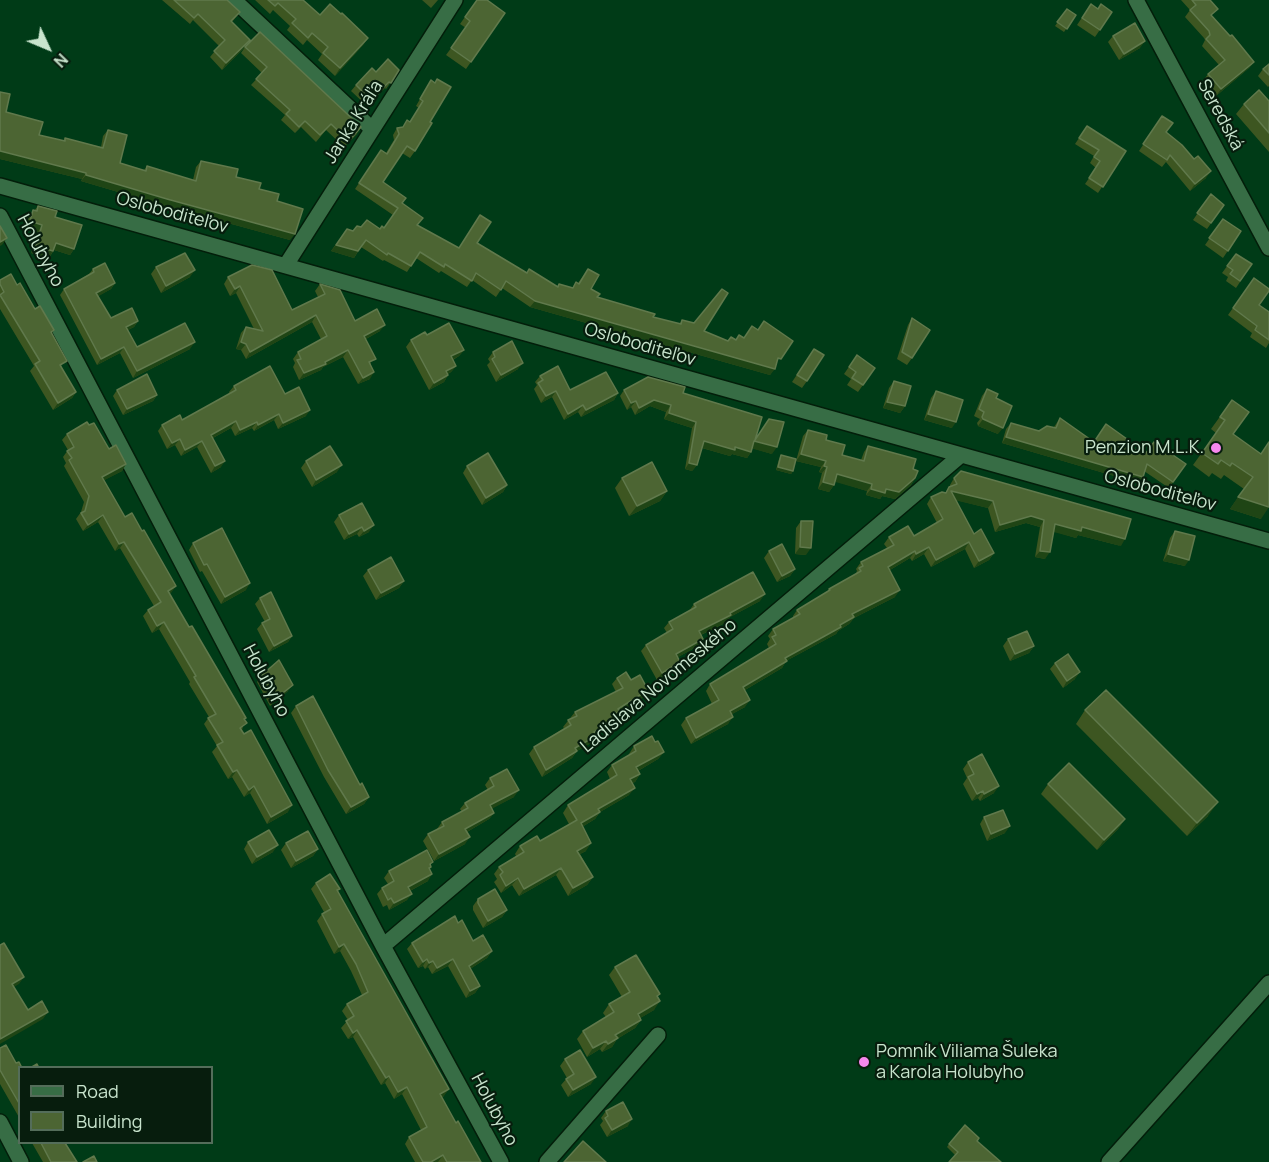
<!DOCTYPE html>
<html>
<head>
<meta charset="utf-8">
<style>
	body { margin:0 }
	#map { position:relative; width:1269px; height:1162px; overflow:hidden; background:#003b17; font-family:Manrope,sans-serif }
	canvas { display:block }
	.legend { position:absolute; left:18px; top:1066px; width:195px; height:78px; box-sizing:border-box; background:#071d0d; border:2px solid #546d5a; margin:0; padding:8px 10px; list-style:none; font-size:18px; color:#c8e4cd }
	.legend li { display:flex; align-items:center; gap:12px; height:30px }
	.legend b { width:30px; border:2px solid #546d5a }
	.north { position:absolute; left:18px; top:18px; width:60px; height:60px; -webkit-text-stroke:4px #071d0d; paint-order:stroke; rotate:134deg; font-size:16px; font-weight:700; line-height:24px; text-align:center; color:#c8e4cd }
	.north::after { content:''; display:block; margin:auto; width:21px; height:27px; background:#c8e4cd; clip-path:polygon(50% 0,100% 100%,50% 72%,0 100%) }
</style>
</head>
<body>
<div id="map">
<canvas width="1269" height="1162"></canvas>
<ul class="legend">
<li><b style="height:8px;background:#376d45"></b>Road</li>
<li><b style="height:16px;background:#4c6533"></b>Building</li>
</ul>
<div class="north">N</div>
</div>
<script>
const ctx = document.querySelector('canvas').getContext('2d');
ctx.lineJoin = 'round';
function poly(rows) {
  const path = new Path2D();
  for (const r of rows) {
    path.moveTo(r[0], r[1]);
    for (let i = 2; i < r.length; i += 2) path.lineTo(r[i], r[i + 1]);
  }
  return path;
}
function stroke(path, color, width, dash) {
  ctx.strokeStyle = color;
  ctx.lineWidth = width;
  ctx.lineCap = dash ? 'butt' : 'round';
  ctx.setLineDash(dash || []);
  ctx.stroke(path);
}
function fill(path, color) {
  ctx.fillStyle = color;
  ctx.fill(path, 'evenodd');
}
function drawText(font, color, halo, rows, align = 'center') {
  ctx.font = font + ' Manrope,sans-serif';
  ctx.lineWidth = 4.5;
  ctx.setLineDash([]);
  ctx.textBaseline = 'middle';
  ctx.strokeStyle = halo;
  ctx.fillStyle = color;
  for (const [text, x, y, turn = 0] of rows) {
    ctx.save();
    ctx.translate(x, y);
    ctx.rotate((+turn || 0) * Math.PI / 180);
    ctx.textAlign = isNaN(turn) ? turn : align;
    if (halo) ctx.strokeText(text, 0, 0);
    ctx.fillText(text, 0, 0);
    ctx.restore();
  }
}
const minor = poly([
	[234,0,372,129],
	[0,186,1269,541],
	[0,216,383,946,501,1162],
	[286,265,455,0],
	[383,946,960,456],
	[0,1122,21,1162],
	[547,1162,658,1035]
]);
const tertiary = poly([
	[1136,0,1269,248]
]);
const secondary = poly([
	[1109,1162,1269,983]
]);
const wall = poly([
	[162,0,227,0,240,12,232,22,245,47,222,70,210,57,219,46,193,20,190,24],
	[255,0,303,0,320,15,368,38,363,45,335,76,318,60,322,54,307,40,303,45,287,30,290,26,273,10,270,14],
	[422,0,438,0,431,8],
	[477,0,505,13,466,69,446,55,466,28,460,24],
	[1181,0,1210,0,1212,17,1254,62,1249,68,1216,96,1203,81,1208,74,1219,65,1202,46,1205,40,1204,38,1185,17,1190,10],
	[1091,4,1098,9,1112,12,1095,37,1077,25],
	[1067,9,1076,15,1064,32,1055,26],
	[1113,36,1140,48,1119,60,1108,42],
	[245,47,357,134,344,147,326,130,316,142,301,127,295,133,281,120,285,115,251,85,262,73,241,53],
	[1269,64,1269,86,1268,87,1258,76,1263,69],
	[399,70,386,89,385,88,367,106,351,91,356,85,376,72],
	[431,80,430,122,415,151,410,158,402,153,383,182,402,203,417,225,459,248,477,243,527,273,557,287,559,284,572,288,576,282,578,283,588,269,591,289,597,298,653,317,679,324,682,320,776,366,770,375,530,307,502,288,496,297,472,280,467,287,441,271,439,273,416,258,407,272,384,260,383,261,361,247,354,258,331,251,347,229,353,231,361,227,380,229,384,228,393,215,355,189,381,150,386,153,394,140,393,135,397,128,402,127,410,122,419,108,416,106],
	[0,92,6,112,39,135,63,141,65,138,101,147,103,136,108,130,120,163,144,170,147,166,193,180,196,167,201,161,236,177,259,189,277,201,290,240,162,205,81,181,82,179,0,159],
	[1269,101,1269,152,1236,114,1244,104],
	[1162,116,1166,132,1194,159,1206,178,1190,191,1166,162,1162,167,1139,151],
	[1087,126,1126,151,1098,193,1085,184,1096,168,1090,163,1094,156,1075,144],
	[1211,194,1224,205,1207,229,1193,220],
	[38,206,55,217,74,249,70,255,54,250,49,258,31,253,38,232,25,228,29,217],
	[1223,219,1241,231,1223,258,1205,245],
	[1236,254,1252,264,1236,288,1226,281,1228,277,1222,273],
	[156,267,190,277,161,293,151,274],
	[93,269,115,283,111,289,98,296,111,318,138,321,134,327,128,330,137,347,190,349,133,378,120,353,97,365,60,295,64,289,89,274],
	[228,277,292,310,318,297,315,291,320,284,355,321,380,331,366,339,371,365,370,379,358,384,343,357,323,367,321,370,299,380,293,367,295,363,293,359,298,352,321,339,312,322,246,359,241,350,236,349,241,333,246,327,254,329,236,293,230,296,224,284],
	[1254,278,1259,305,1269,312,1269,343,1266,348,1250,337,1252,333,1228,315],
	[0,280,17,285,35,309,54,330,52,333,62,368,76,392,72,398,53,410,30,371,34,366,0,309],
	[912,318,912,358,907,365,897,359,908,325],
	[427,335,464,350,459,356,453,360,456,366,451,372,448,374,448,375,444,382,429,390,406,347,411,340],
	[814,349,807,381,802,388,792,382],
	[493,352,518,369,496,382,487,365,490,362,488,359],
	[857,355,863,385,858,392,847,385,851,379,844,374],
	[540,376,570,390,618,393,614,400,581,417,578,412,564,420,552,397,541,403,534,389,537,385,535,382],
	[894,381,905,406,900,413,883,408,889,388],
	[234,386,285,394,306,416,278,429,274,420,254,431,252,428,235,436,231,428,213,438,221,467,211,473,197,447,181,456,175,445,167,449,158,431,162,425,182,420,230,394,229,392],
	[987,389,996,398,998,434,978,426,977,423,980,419,974,416,982,396],
	[117,390,157,395,153,401,123,415,113,396],
	[624,390,683,393,755,439,772,454,752,448,751,452,747,458,732,454,730,456,702,448,697,465,692,471,685,469,692,428,664,419,666,412,650,406,635,415,631,407,627,410,620,396],
	[936,391,952,428,924,420,931,398],
	[1232,400,1233,434,1261,454,1261,519,1230,509,1244,489,1224,475,1221,479,1212,473,1209,477,1193,465,1216,433,1211,429],
	[1060,418,1094,442,1123,446,1186,464,1169,488,1144,471,1143,477,1138,483,1002,443,1006,429,1011,423,1039,431,1054,427],
	[89,425,109,449,126,464,122,471,104,480,125,517,171,593,169,593,245,720,242,730,288,812,267,824,250,793,244,797,232,777,228,779,212,752,217,746,204,724,209,717,189,684,190,682,159,629,152,633,143,616,148,610,154,606,120,548,115,551,98,522,83,531,76,519,81,512,84,502,64,466,66,463,63,457,68,450,62,440,67,434],
	[808,430,826,440,842,455,861,460,864,452,868,446,913,469,915,478,911,485,895,499,882,496,880,499,866,495,867,491,835,481,834,485,829,492,818,489,822,473,819,472,821,467,796,461,803,436],
	[781,455,793,471,791,474,776,470,779,459],
	[306,461,337,472,312,487,301,468],
	[467,466,507,485,503,492,482,505,463,473],
	[622,478,667,491,660,501,629,516,615,488],
	[954,478,1121,546,1078,535,1076,538,1053,531,1045,559,1035,557,1040,527,1026,523,995,532,988,508,956,500,974,534,994,553,989,560,974,568,965,549,931,567,924,554,912,561,910,558,890,570,895,597,854,618,849,624,838,631,836,634,786,661,782,668,745,690,745,707,732,714,728,724,691,744,681,725,686,718,712,704,706,691,710,684,769,648,767,644,770,639,768,636,773,629,793,618,793,616,797,610,827,592,829,589,855,575,857,571,856,569,861,562,887,548,884,544,889,537,914,536,937,523,927,504,931,497,945,493,950,486,950,485],
	[362,503,369,532,359,537,357,534,344,540,334,522,339,515],
	[801,521,806,555,795,554,796,528],
	[1175,531,1185,566,1163,561,1170,538],
	[193,543,246,590,221,604,202,571,200,572,189,550],
	[769,551,795,569,790,576,777,582,764,558],
	[368,570,404,581,399,588,376,600,363,576],
	[260,598,292,636,288,642,269,652,257,629,262,623,265,622,255,604],
	[760,601,730,617,727,622,701,635,703,639,698,646,678,657,680,662,675,669,657,680,641,651,646,645,667,633,664,628,669,622,689,611,694,604],
	[1008,639,1034,646,1029,653,1010,661,1003,646],
	[1055,663,1075,679,1063,688,1050,669],
	[262,675,288,691,270,706,257,682],
	[617,678,631,680,644,697,619,712,617,715,619,718,614,725,596,735,591,743,577,751,572,758,542,777,529,754,534,747,564,728,563,727,575,712,616,692,612,684],
	[296,706,360,785,369,797,364,804,346,814,324,777,291,713],
	[1085,710,1208,816,1187,836,1076,724],
	[655,742,664,752,658,759,638,771,640,774,635,782,632,783,629,795,600,812,595,819,582,827,586,851,580,854,593,877,587,885,568,896,556,875,519,896,512,885,501,893,494,882,497,879,494,874,499,867,516,856,515,854,520,846,540,841,569,824,563,813,568,805,610,779,607,772,612,765,629,755,629,754,634,746],
	[968,762,994,793,980,801,978,798,972,801,963,784,967,778,963,769],
	[490,778,514,797,492,808,494,813,489,819,467,832,465,844,434,861,423,841,428,834,438,830,437,829,442,822,462,812,460,809,465,803,488,790,485,785],
	[1048,784,1125,819,1118,829,1097,850,1041,794],
	[984,817,1005,833,987,841,980,824],
	[248,842,273,852,252,864,244,849],
	[286,843,318,849,313,856,291,868,281,850],
	[430,865,428,881,410,891,407,900,389,910,387,905,383,907,377,894,382,888,388,884,384,878,389,871],
	[316,883,340,889,338,891,444,1096,441,1098,456,1123,481,1162,415,1162,405,1144,409,1137,421,1130,402,1094,394,1099,385,1083,381,1085,353,1037,348,1039,341,1028,348,1020,342,1011,347,1004,362,995,351,971,340,951,334,954,317,921,322,914,324,912,311,889],
	[478,899,507,910,502,917,483,928,473,910,473,906],
	[458,923,473,941,492,951,487,958,470,969,480,986,475,993,466,998,448,966,432,974,428,967,425,969,423,966,418,968,407,949,412,943],
	[615,967,658,998,654,1010,640,1018,641,1020,635,1028,617,1039,612,1047,602,1052,600,1049,587,1057,577,1039,583,1031,606,1017,603,1013,609,1004,622,997,609,975],
	[0,1048,20,1068,20,1119,0,1084],
	[565,1059,591,1084,568,1097,561,1085,567,1078,560,1066],
	[606,1111,628,1126,607,1137,600,1125,603,1121,601,1118],
	[977,1141,955,1155,947,1147,949,1144],
	[32,1143,69,1143,66,1144,77,1162,43,1162]
]);
const shadedWall = poly([
	[368,38,363,45,335,76,340,68],
	[250,40,245,47,222,70,226,63],
	[1145,41,1140,48,1119,60,1124,54],
	[1254,62,1249,68,1216,96,1221,89],
	[389,82,385,88,367,106,371,100],
	[361,127,357,134,344,147,349,141],
	[0,151,86,173,82,179,0,159],
	[1211,171,1206,178,1190,191,1195,184],
	[86,175,295,234,290,240,162,205,81,181],
	[30,221,42,225,38,232,25,228],
	[7,238,2,245,0,246,0,242],
	[56,243,74,249,70,255,51,249],
	[336,245,358,251,354,258,331,251],
	[36,246,53,251,49,258,31,253],
	[195,270,190,277,161,293,166,286],
	[115,283,111,289,92,300,96,293],
	[240,286,236,293,230,296,235,289],
	[535,301,775,369,770,375,530,307],
	[316,315,312,322,246,359,250,352],
	[138,321,134,327,122,333,126,327],
	[385,325,380,331,360,342,364,336],
	[195,342,190,349,133,378,137,371],
	[241,342,246,344,241,350,236,349],
	[124,347,120,353,97,365,101,359],
	[348,350,343,357,323,367,321,370,299,380,304,373],
	[464,350,459,356,446,363,451,356],
	[523,363,518,369,496,382,501,375],
	[456,366,451,372,441,377,446,371],
	[374,372,370,379,358,384,363,378],
	[448,375,444,382,429,390,434,383],
	[556,391,552,397,541,403,546,396],
	[76,392,72,398,53,410,58,403],
	[618,393,614,400,581,417,586,410],
	[157,395,153,401,123,415,127,409],
	[654,400,671,405,666,412,650,406,635,415,639,408],
	[636,401,631,407,627,410,631,403],
	[887,402,905,406,900,413,883,408],
	[583,405,578,412,564,420,568,414],
	[310,410,306,416,278,429,283,423],
	[669,413,696,422,692,428,664,419],
	[279,414,274,420,254,431,258,425],
	[928,414,956,422,952,428,924,420],
	[983,419,1003,428,998,434,978,426],
	[236,421,231,428,207,441,211,435],
	[257,422,252,428,235,436,240,430],
	[1006,437,1143,477,1138,483,1002,443],
	[180,439,175,445,167,449,172,443],
	[202,441,197,447,181,456,185,450],
	[704,441,735,447,751,452,747,458,732,454,730,456,699,447],
	[754,441,777,447,772,454,750,448],
	[801,454,826,461,821,467,796,461],
	[225,461,221,467,211,473,215,466],
	[689,463,697,465,692,471,685,469],
	[126,464,122,471,97,484,102,477],
	[342,465,337,472,312,487,316,480],
	[824,466,827,467,822,473,819,472],
	[778,467,793,471,791,474,776,470],
	[837,474,872,484,867,491,832,481],
	[915,478,911,485,895,499,882,496,880,499,866,495,871,489,886,489],
	[823,482,834,485,829,492,818,489],
	[507,485,503,492,482,505,486,498],
	[667,491,660,501,629,516,637,506],
	[951,491,993,501,988,508,946,498],
	[1238,497,1269,507,1261,519,1230,509],
	[103,515,98,522,83,531,88,525],
	[1031,516,1044,520,1040,527,1026,523,995,532,1000,525],
	[1055,524,1082,527,1125,539,1121,546,1078,535,1076,538,1050,531],
	[374,525,369,532,359,537,364,531],
	[362,527,357,534,344,540,349,534],
	[124,542,120,548,115,551,119,544],
	[969,542,965,549,931,567,936,560],
	[800,547,811,548,806,555,795,554],
	[929,547,924,554,912,561,916,554],
	[915,551,910,558,883,574,888,567],
	[1040,551,1050,552,1045,559,1035,557],
	[994,553,989,560,974,568,979,561],
	[1168,554,1189,560,1185,566,1163,561],
	[795,569,790,576,777,582,782,576],
	[404,581,399,588,376,600,381,593],
	[250,583,246,590,221,604,225,597],
	[176,586,171,593,163,597,168,591],
	[900,590,895,597,854,618,849,624,838,631,836,634,786,661,782,668,738,694,743,687,785,658,840,625,852,614],
	[765,594,760,601,730,617,727,622,694,638,699,631],
	[164,622,159,629,152,633,157,626],
	[292,636,288,642,269,652,274,646],
	[703,639,698,646,671,661,676,654],
	[1034,646,1029,653,1010,661,1015,654],
	[680,662,675,669,657,680,662,673],
	[1080,672,1075,679,1063,688,1067,681],
	[293,685,288,691,270,706,275,699],
	[648,690,644,697,619,712,615,718,611,720,618,709],
	[750,700,745,707,725,718,730,711],
	[733,717,728,724,691,744,696,738],
	[619,718,614,725,589,739,594,732],
	[596,736,591,743,570,755,575,748],
	[577,751,572,758,542,777,546,770],
	[664,752,658,759,631,775,636,767],
	[237,770,232,777,228,779,233,772],
	[640,774,635,782,625,787,630,779],
	[254,786,250,793,244,797,249,790],
	[999,786,994,793,980,801,984,794],
	[635,788,629,795,600,812,595,819,575,831,581,823,598,809],
	[519,790,514,797,486,812,490,805],
	[983,791,978,798,972,801,977,794],
	[369,797,364,804,346,814,351,807],
	[1218,802,1208,816,1187,836,1197,823],
	[292,805,288,812,267,824,271,817],
	[494,813,489,819,460,836,465,829],
	[1125,819,1118,829,1097,850,1104,840],
	[1010,826,1005,833,987,841,991,834],
	[470,837,465,844,434,861,439,854],
	[591,843,586,851,572,858,577,851],
	[278,845,273,852,252,864,257,857],
	[318,849,313,856,291,868,296,861],
	[561,868,556,875,519,896,524,889],
	[432,874,428,881,404,894,408,887],
	[593,877,587,885,568,896,573,888],
	[518,878,512,885,501,893,506,886],
	[412,894,407,900,389,910,394,903],
	[507,910,502,917,483,928,488,921],
	[344,944,340,951,334,954,339,947],
	[492,951,487,958,464,973,469,966],
	[427,959,423,966,418,968,423,962],
	[453,959,448,966,432,974,437,968],
	[433,961,428,967,425,969,429,963],
	[24,977,19,984,7,991,12,984],
	[480,986,475,993,466,998,470,991],
	[660,1001,654,1010,632,1023,638,1014],
	[48,1012,43,1019,0,1044,0,1039],
	[641,1020,635,1028,617,1039,612,1047,602,1052,615,1035],
	[357,1030,353,1037,348,1039,353,1033],
	[606,1041,600,1049,587,1057,593,1048],
	[389,1076,385,1083,381,1085,386,1078],
	[596,1077,591,1084,568,1097,573,1090],
	[407,1087,402,1094,394,1099,398,1092],
	[449,1089,444,1096,435,1101,440,1094],
	[632,1119,628,1126,607,1137,612,1130],
	[443,1155,438,1162,431,1162]
]);
const building = poly([
	[174,0,227,0,240,12,231,21,250,40,226,63,214,51,225,40,198,14,194,18,174,0],
	[268,0,303,0,320,15,330,4,341,14,342,13,368,38,340,68,323,53,328,47,312,33,308,38,292,23,296,19,278,3,275,6,268,0],
	[477,0,487,0,505,13,471,62,451,48,470,21,465,17,477,0],
	[1192,0,1210,0,1218,9,1211,15,1230,36,1232,35,1254,62,1221,89,1208,74,1225,60,1206,39,1210,35,1209,31,1190,10,1196,5,1192,0],
	[1091,4,1098,9,1101,4,1112,12,1100,30,1082,18,1091,4],
	[1067,9,1076,15,1067,29,1057,22,1067,9],
	[1135,23,1145,41,1124,54,1113,36,1135,23],
	[260,32,361,127,349,141,331,124,320,135,305,121,299,127,286,114,290,110,256,79,267,67,245,47,260,32],
	[388,59,399,70,391,83,389,82,371,100,356,85,372,68,376,72,388,59],
	[1269,64,1269,75,1263,69,1269,64],
	[437,79,451,87,430,122,432,123,415,151,407,146,383,182,406,198,402,203,423,218,417,225,459,248,480,215,491,222,477,243,527,273,529,269,558,287,559,284,573,288,576,282,579,284,588,269,599,275,591,289,600,294,597,297,655,314,653,317,681,324,682,320,694,323,722,289,728,293,704,331,728,341,731,337,736,340,739,335,744,338,752,326,758,330,764,321,793,341,781,359,778,358,775,369,535,301,506,281,501,290,476,273,472,281,445,264,444,267,420,252,411,266,388,253,387,255,366,240,358,251,336,245,347,229,353,231,357,226,361,227,367,220,380,229,382,226,384,228,398,208,359,183,381,150,387,154,399,134,397,128,403,127,407,120,410,122,423,101,420,99,431,80,435,83,437,79],
	[1259,90,1269,101,1269,133,1244,104,1259,90],
	[0,92,10,94,6,112,43,122,39,135,65,141,65,138,103,148,108,130,127,135,120,163,146,171,147,166,196,181,201,161,238,169,236,177,261,183,259,189,279,194,277,201,303,209,295,234,167,199,86,175,86,173,0,151,0,92],
	[1162,116,1173,123,1166,132,1182,145,1194,159,1198,156,1211,171,1195,184,1170,155,1167,160,1143,144,1162,116],
	[1087,126,1126,151,1103,187,1089,178,1100,161,1094,157,1099,150,1079,138,1087,126],
	[1211,194,1224,205,1211,223,1197,213,1211,194],
	[38,206,57,211,55,217,82,225,74,249,56,243,53,251,36,246,42,225,30,221,33,210,37,211,38,206],
	[1223,219,1241,231,1228,251,1209,238,1223,219],
	[0,226,7,238,0,242,0,226],
	[185,253,195,270,166,286,156,267,185,253],
	[1236,254,1252,264,1240,281,1230,274,1233,270,1227,266,1236,254],
	[105,263,115,283,96,293,111,318,132,308,138,321,126,327,137,347,185,323,195,342,137,371,124,347,101,359,64,289,94,272,93,269,105,263],
	[252,265,272,270,292,310,325,294,320,284,340,290,355,321,377,309,385,325,364,336,376,359,369,362,374,372,363,378,348,350,325,362,326,364,304,373,297,360,301,359,298,352,327,336,316,315,250,352,246,344,241,342,246,327,263,331,240,286,235,289,228,277,252,265],
	[11,274,17,285,20,283,35,309,40,306,54,330,51,332,67,361,60,365,76,392,58,403,35,364,40,361,0,295,4,292,0,284,0,280,11,274],
	[1254,278,1269,289,1269,291,1259,305,1269,312,1269,340,1255,330,1257,326,1233,308,1254,278],
	[912,318,930,330,912,358,902,352,912,318],
	[449,323,464,350,451,356,456,366,446,371,448,375,434,383,411,340,425,332,427,335,449,323],
	[512,341,523,363,501,375,492,359,495,357,493,352,512,341],
	[814,349,824,355,807,381,797,375,814,349],
	[857,355,875,368,863,385,852,378,856,372,849,367,857,355],
	[270,366,285,394,299,387,310,410,283,423,279,414,258,425,257,422,240,430,236,421,211,435,225,461,215,466,202,441,185,450,180,439,172,443,162,425,180,415,182,420,236,390,234,386,270,366],
	[558,366,570,390,606,372,618,393,586,410,583,405,568,414,556,391,546,396,538,383,543,380,540,376,558,366],
	[147,374,157,395,127,409,117,390,147,374],
	[648,377,685,387,683,393,762,417,755,440,769,419,784,422,777,447,754,441,751,452,735,447,735,450,704,441,697,465,689,463,696,422,669,413,671,405,654,400,639,408,636,401,631,403,624,390,648,377],
	[894,381,911,386,905,406,887,402,894,381],
	[987,389,998,394,996,398,1012,406,1003,428,983,419,982,417,984,412,979,409,987,389],
	[936,391,963,400,956,422,928,414,936,391],
	[1232,400,1249,412,1233,434,1261,454,1269,442,1269,507,1238,497,1253,477,1232,463,1230,466,1221,460,1218,464,1202,453,1225,420,1220,417,1232,400],
	[1060,418,1094,442,1106,424,1127,439,1123,446,1146,453,1154,442,1186,464,1173,482,1147,464,1143,477,1006,437,1011,423,1039,431,1047,426,1056,428,1060,418],
	[87,422,89,425,94,423,109,449,116,445,126,464,102,477,125,517,132,513,142,531,144,530,176,586,168,591,189,627,192,626,246,718,244,719,247,723,240,728,244,734,251,730,292,805,271,817,254,786,249,790,237,770,233,772,217,745,223,742,208,718,216,714,194,677,196,676,164,622,157,626,148,610,161,602,124,542,119,544,103,515,88,525,81,513,85,511,89,496,69,460,72,458,67,451,74,447,67,434,87,422],
	[808,430,827,435,826,440,845,445,842,455,864,461,868,446,916,459,913,469,918,471,915,478,899,492,886,489,885,493,871,489,872,484,837,474,834,485,823,482,827,467,824,466,826,461,801,454,808,430],
	[330,446,342,465,316,480,306,461,330,446],
	[488,453,507,485,486,498,467,466,488,453],
	[781,455,796,459,793,471,778,467,781,455],
	[652,462,667,491,637,506,622,478,652,462],
	[961,471,1131,519,1125,539,1082,527,1081,531,1055,524,1050,552,1040,551,1044,520,1031,516,1000,525,993,501,951,491,974,534,981,529,994,553,979,561,969,542,936,560,929,547,916,554,915,551,888,567,900,590,852,614,854,617,840,625,841,627,785,658,787,661,743,687,750,700,730,711,733,717,696,738,686,718,719,700,710,684,776,644,772,637,776,635,773,629,800,614,797,610,830,590,829,589,861,571,859,568,863,566,861,562,894,545,889,537,908,526,914,536,943,519,931,497,942,492,946,493,949,487,957,484,954,478,961,471],
	[362,503,374,525,364,531,362,527,349,534,339,515,362,503],
	[801,521,813,521,811,548,800,547,801,521],
	[222,528,250,583,225,597,207,564,204,565,193,543,222,528],
	[1175,531,1195,536,1189,560,1168,554,1175,531],
	[782,544,795,569,782,576,769,551,782,544],
	[391,557,404,581,381,593,368,570,391,557],
	[753,572,765,594,730,613,731,615,699,631,703,639,676,654,680,662,662,673,646,645,673,629,669,622,696,607,694,604,753,572],
	[271,592,292,636,274,646,262,623,270,619,260,598,271,592],
	[1027,631,1034,646,1015,654,1008,639,1027,631],
	[1068,654,1080,672,1067,681,1055,663,1068,654],
	[279,660,293,685,275,699,262,675,279,660],
	[626,672,631,680,640,675,648,690,618,709,620,711,616,713,619,718,594,732,596,736,575,748,577,751,546,770,534,747,571,725,568,720,577,716,575,712,623,688,617,678,626,672],
	[1106,690,1218,802,1197,823,1085,710,1106,690],
	[313,696,360,785,362,783,369,797,351,807,328,770,296,706,313,696],
	[652,736,655,742,658,741,664,752,636,767,640,774,630,779,635,788,598,809,600,812,581,823,591,843,577,851,593,877,573,888,561,868,524,889,518,878,506,886,500,875,503,872,499,867,524,852,520,846,537,836,540,841,577,820,568,805,617,775,612,765,636,751,634,746,652,736],
	[982,754,999,786,984,794,983,791,977,794,968,777,974,774,968,762,982,754],
	[1069,763,1125,819,1104,840,1048,784,1069,763],
	[507,769,519,790,490,805,494,813,465,829,470,837,439,854,428,834,444,826,442,822,468,808,465,803,494,786,490,778,507,769],
	[1003,810,1010,826,991,834,984,817,1003,810],
	[269,830,278,845,257,857,248,842,269,830],
	[308,831,318,849,296,861,286,843,308,831],
	[427,850,433,862,430,864,431,867,429,868,432,874,408,887,412,894,394,903,391,898,388,900,382,888,394,881,389,871,427,850],
	[330,874,340,889,337,890,449,1089,440,1094,456,1123,458,1121,481,1162,447,1162,443,1155,431,1162,423,1162,409,1137,427,1127,407,1087,398,1092,389,1076,386,1078,357,1030,353,1033,346,1021,354,1016,347,1004,368,992,356,964,344,944,339,947,322,914,331,909,316,883,330,874],
	[495,889,507,910,488,921,478,903,478,899,495,889],
	[455,916,458,923,462,920,473,941,483,935,492,951,469,966,480,986,470,991,453,959,437,968,433,961,429,963,427,959,423,962,412,943,455,916],
	[4,943,24,977,12,984,28,1010,42,1001,48,1012,0,1039,0,945,4,943],
	[636,955,660,994,657,996,660,1001,638,1014,641,1020,615,1035,618,1038,608,1044,606,1041,593,1048,583,1031,614,1012,609,1004,630,992,615,967,636,955],
	[6,1045,16,1063,19,1062,22,1068,20,1068,20,1105,0,1070,0,1048,6,1045],
	[580,1050,596,1077,573,1090,566,1079,574,1074,565,1059,580,1050],
	[37,1064,39,1068,30,1068,37,1064],
	[623,1102,632,1119,612,1130,605,1118,608,1116,606,1111,623,1102],
	[965,1125,979,1138,977,1141,1001,1162,949,1162,958,1152,949,1144,965,1125],
	[583,1141,606,1162,564,1162,583,1141],
	[41,1143,65,1143,77,1162,51,1162,41,1143],
	[94,1156,97,1162,83,1162,94,1156]
]);
const markers = [
	[1216,448,6,"#f688ed"],
	[864,1062,6,"#f688ed"]
];
const streetNames = [
	["Seredská",1220,115,62],
	["Janka Kráľa",354,122,-58],
	["Osloboditeľov",172,213,15],
	["Holubyho",40,251,62],
	["Osloboditeľov",640,345,16],
	["Osloboditeľov",1160,491,15],
	["Holubyho",266,681,62],
	["Ladislava Novomeského",659,686,-40],
	["Holubyho",494,1110,62]
];
const poiNames = [
	["Penzion M.L.K.",1204,448],
	["Pomník Viliama Šuleka",876,1052,"left"],
	["a Karola Holubyho",876,1073,"left"]
];
stroke(minor, '#031e0a', 18);
stroke(tertiary, '#031e0a', 18);
stroke(secondary, '#031e0a', 18);
stroke(minor, '#376d45', 15);
stroke(tertiary, '#376d45', 15);
stroke(secondary, '#376d45', 15);
fill(wall, '#3d5621');
fill(shadedWall, '#1f4515');
fill(building, '#4c6533');
stroke(building, '#60794c', 1.5);
for (const [x, y, r, color] of markers) {
  const dot = new Path2D();
  dot.arc(x, y, r, 0, 2 * Math.PI);
  ctx.fillStyle = color;
  ctx.fill(dot);
  stroke(dot, '#071d0d', 2);
}
drawText('18px', '#c8e4cd', '#071d0d', streetNames);
drawText('18px', '#c8e4cd', '#071d0d', poiNames, 'right');
</script>
</body>
</html>
